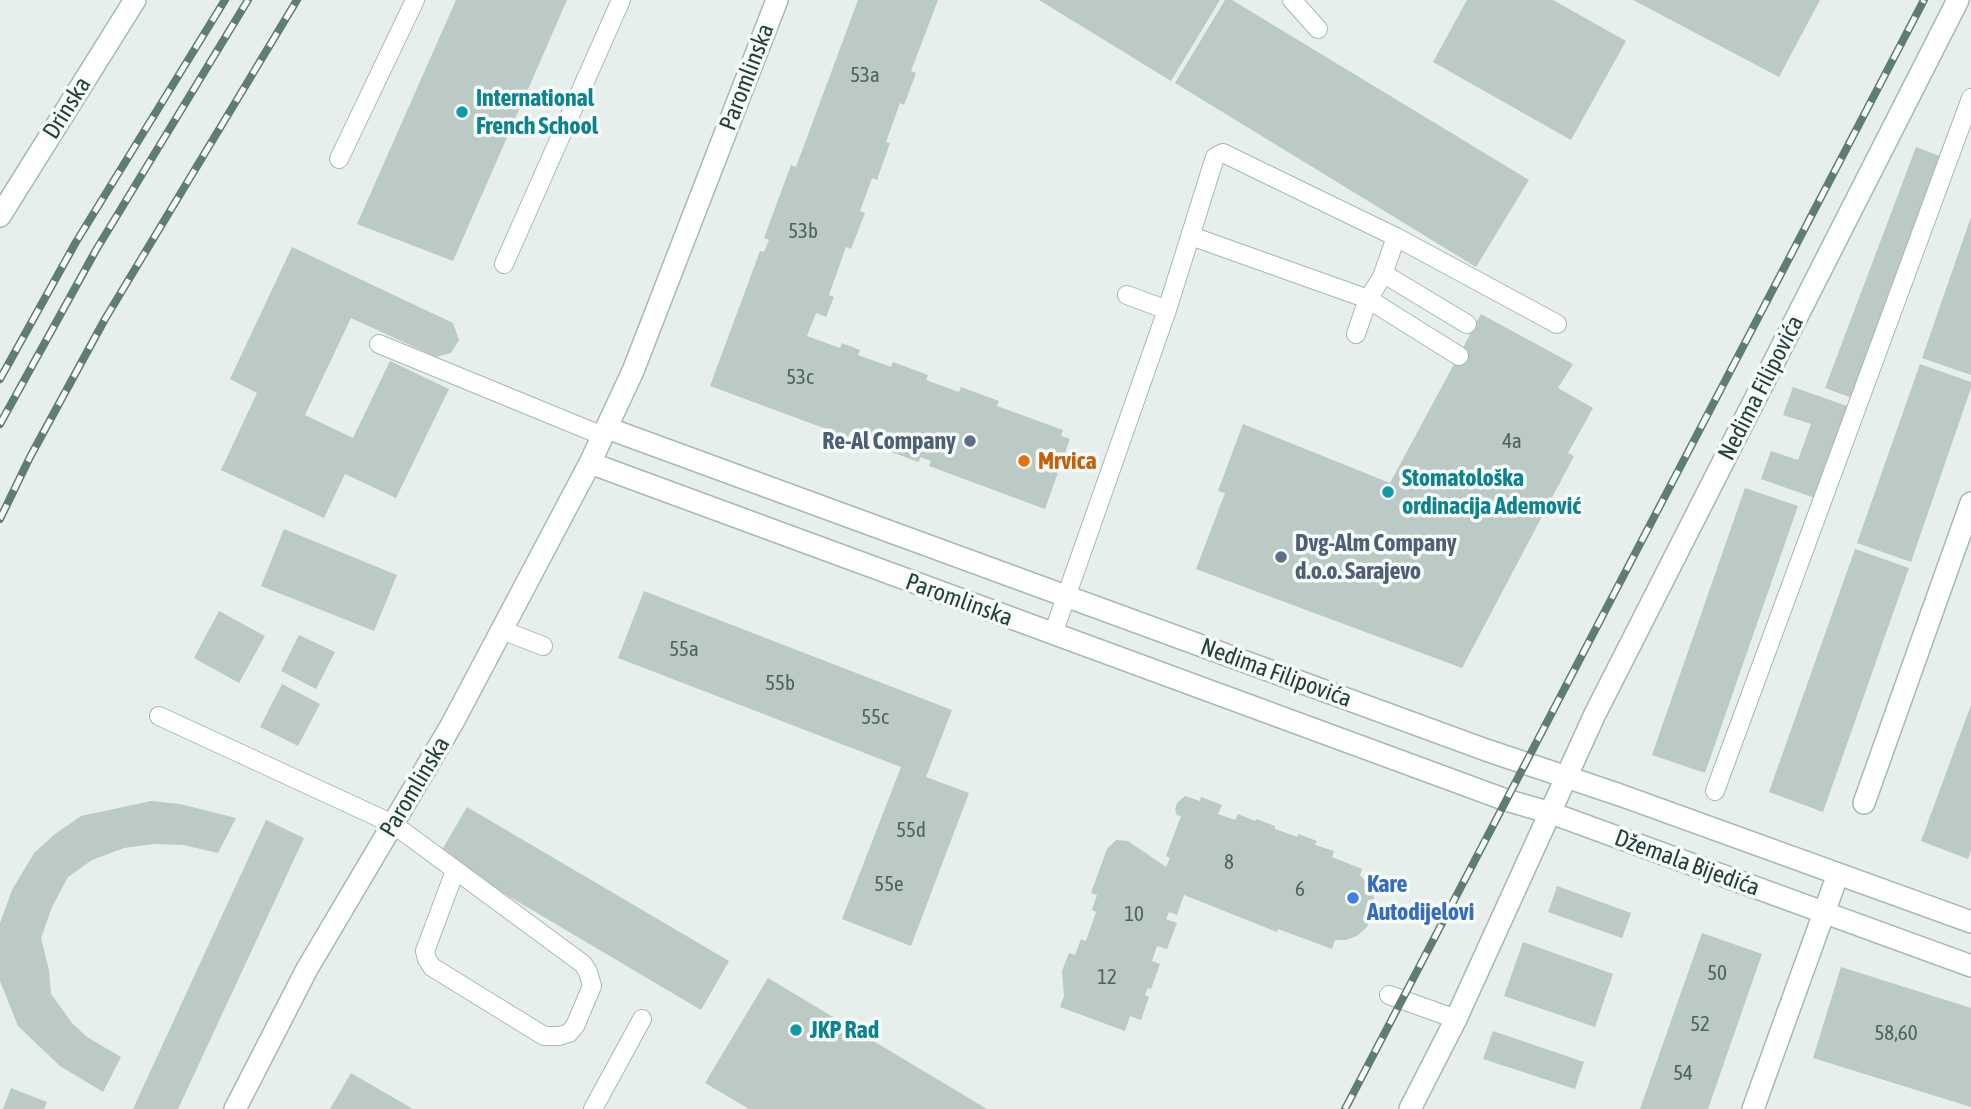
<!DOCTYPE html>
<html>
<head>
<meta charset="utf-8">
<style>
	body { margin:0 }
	canvas { display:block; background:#e6efeb }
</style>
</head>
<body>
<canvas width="1971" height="1109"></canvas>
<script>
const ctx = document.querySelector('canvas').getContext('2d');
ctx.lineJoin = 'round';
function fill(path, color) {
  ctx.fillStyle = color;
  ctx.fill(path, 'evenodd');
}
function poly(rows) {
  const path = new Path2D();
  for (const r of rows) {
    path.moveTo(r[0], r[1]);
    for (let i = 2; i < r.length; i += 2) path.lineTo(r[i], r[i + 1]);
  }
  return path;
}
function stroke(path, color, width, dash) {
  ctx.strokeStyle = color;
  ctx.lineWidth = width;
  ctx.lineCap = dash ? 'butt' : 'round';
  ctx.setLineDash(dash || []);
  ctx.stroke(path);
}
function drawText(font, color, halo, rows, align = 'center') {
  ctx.font = font + ' "Asap Condensed",sans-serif';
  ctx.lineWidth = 7;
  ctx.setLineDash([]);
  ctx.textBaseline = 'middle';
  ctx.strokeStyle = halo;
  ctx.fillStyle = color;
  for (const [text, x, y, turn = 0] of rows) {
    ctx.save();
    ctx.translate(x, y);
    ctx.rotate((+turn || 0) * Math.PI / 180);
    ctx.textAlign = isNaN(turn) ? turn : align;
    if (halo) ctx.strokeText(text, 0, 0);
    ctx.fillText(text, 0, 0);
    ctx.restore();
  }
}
const building = poly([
	[456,0,567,0,453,261,357,224],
	[858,0,938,0,911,71,916,73,904,105,900,103,886,142,890,143,877,180,872,178,860,211,865,213,851,249,846,247,829,295,834,297,826,317,816,313,807,336,840,348,842,343,860,350,858,355,891,367,893,362,928,375,926,380,959,392,961,387,999,401,997,406,1063,430,1061,436,1070,439,1045,509,929,466,931,461,920,457,919,462,860,441,862,436,850,432,848,437,710,386,760,251,764,252,769,240,764,238,791,165,796,167],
	[1039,0,1220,0,1171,81],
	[1225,0,1232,0,1529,180,1476,267,1175,83],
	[1467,0,1553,0,1626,41,1571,140,1433,62],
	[1633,0,1820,0,1779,77],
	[1916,147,1942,157,1852,398,1825,388],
	[1971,217,1971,375,1922,358],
	[292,247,453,323,459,340,451,353,436,357,351,318,305,415,353,438,390,361,449,389,396,498,345,474,324,518,221,470,257,393,230,379],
	[1481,314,1573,364,1558,388,1593,408,1568,453,1574,456,1462,668,1196,569,1225,493,1218,491,1243,424,1390,483],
	[1920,364,1971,382,1971,388,1911,562,1857,543],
	[1793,387,1847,406,1815,498,1761,479,1771,451,1798,460,1811,424,1783,415],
	[1745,488,1798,506,1705,773,1652,755],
	[284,529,397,575,374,631,261,586],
	[1855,549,1909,568,1823,812,1769,792],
	[644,591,952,710,926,777,969,793,911,946,842,919,901,767,618,658],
	[219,611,265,636,239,683,194,658],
	[299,635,335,652,316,689,281,671],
	[282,684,320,704,298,746,260,727],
	[1971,705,1971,850,1968,859,1921,841],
	[1185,796,1200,801,1201,797,1222,805,1218,814,1235,820,1238,814,1255,821,1256,819,1275,826,1275,829,1298,837,1298,834,1317,841,1315,845,1334,851,1332,857,1362,869,1360,875,1367,883,1373,893,1375,904,1373,917,1366,928,1357,936,1346,940,1335,940,1332,949,1278,929,1277,932,1184,895,1177,915,1169,912,1166,919,1177,923,1167,949,1157,946,1152,961,1160,964,1151,989,1148,988,1145,995,1149,997,1141,1020,1130,1016,1125,1031,1060,1007,1064,996,1062,971,1069,953,1075,955,1081,939,1086,941,1096,912,1092,910,1097,895,1091,893,1107,849,1116,840,1128,841,1166,867,1170,858,1166,856,1181,816,1177,815,1175,809,1177,803],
	[151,801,180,804,236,818,218,853,183,845,154,844,124,848,92,860,68,877,52,907,41,938,49,970,51,994,72,1023,87,1037,121,1057,103,1092,60,1066,18,1026,0,981,0,923,12,890,34,853,55,834,81,816],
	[467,807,729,961,701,1010,439,855],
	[266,820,304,838,178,1109,133,1109],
	[1557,886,1631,913,1622,938,1548,912],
	[1702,933,1762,954,1708,1109,1640,1109],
	[1523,942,1613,974,1595,1027,1504,996],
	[1841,967,1971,1008,1971,1107,1813,1058],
	[768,978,987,1109,749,1109,705,1083],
	[1493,1031,1584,1062,1575,1089,1483,1059],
	[351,1073,413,1109,330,1109],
	[11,1088,47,1102,44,1109,3,1109]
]);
const lane = poly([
	[1292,0,1318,29],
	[339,159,415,0],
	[1191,236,1368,299,1459,356],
	[1396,237,1557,324],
	[504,264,621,0],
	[1127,295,1167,310],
	[1356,334,1368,299,1382,277,1389,277,1467,324],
	[379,344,603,436],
	[502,630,543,646],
	[1053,634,1167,310,1215,157,1223,153,1396,237,1382,277],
	[159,716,393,824,583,964,588,972,592,986,575,1026,569,1033,559,1036,544,1036,432,967,427,959,425,951,455,871],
	[1715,791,1971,98],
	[1389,995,1456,1019],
	[593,1109,642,1019]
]);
const street = poly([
	[607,428,1486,750,1620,795,1971,922],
	[590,463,1506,800,1551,813,1971,966],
	[1864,803,1971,503],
	[235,1109,307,969,452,724,590,463,633,371,777,0],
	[1410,1109,1456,1019,1595,714,1958,0],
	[1753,1109,1838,874]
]);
const secondary = poly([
	[0,216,135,0]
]);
const rail = poly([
	[0,379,76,242,225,0],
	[0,424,96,250,248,0],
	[0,519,30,457,105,319,297,0],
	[1345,1109,1924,0]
]);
const markers = [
	[462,112,7,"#0f9aa8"],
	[970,441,7,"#5c6f8a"],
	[1024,461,7,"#e8710a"],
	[1388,492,7,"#0f9aa8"],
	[1281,557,7,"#5c6f8a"],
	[1353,898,7,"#3f7fe0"],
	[796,1030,7,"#0f9aa8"]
];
const numberNames = [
	["53a",865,75],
	["53b",803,231],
	["53c",800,377],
	["4a",1512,441],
	["55a",684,649],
	["55b",780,683],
	["55c",875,717],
	["55d",911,830],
	["8",1229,862],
	["55e",889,884],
	["6",1300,889],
	["10",1134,914],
	["50",1717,973],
	["12",1107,977],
	["52",1700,1024],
	["58,60",1896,1033],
	["54",1683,1073]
];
const streetNames = [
	["Paromlinska",747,77,-69],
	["Drinska",67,108,-58],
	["Nedima Filipovića",1761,388,-63],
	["Paromlinska",959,600,20],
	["Nedima Filipovića",1276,673,20],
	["Paromlinska",415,787,-59],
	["Džemala Bijedića",1687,863,20]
];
const cultureNames = [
	["International",476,98],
	["French School",476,126],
	["Stomatološka",1402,478],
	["ordinacija Ademović",1402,506],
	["JKP Rad",810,1030]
];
const serviceNames = [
	["Re-Al Company",956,441],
	["Dvg-Alm Company",1295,543,"left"],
	["d.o.o. Sarajevo",1295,571,"left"]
];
const foodNames = [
	["Mrvica",1038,461]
];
const shopNames = [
	["Kare",1367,884],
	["Autodijelovi",1367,912]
];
fill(building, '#bbcac4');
stroke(lane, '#a8b8b2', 20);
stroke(street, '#a8b8b2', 24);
stroke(secondary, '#a4bbb3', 24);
stroke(lane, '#fff', 18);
stroke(street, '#fff', 21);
stroke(secondary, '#fff', 21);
stroke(rail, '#5f7d75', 8);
stroke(rail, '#f7fbf9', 5, [16]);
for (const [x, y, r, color] of markers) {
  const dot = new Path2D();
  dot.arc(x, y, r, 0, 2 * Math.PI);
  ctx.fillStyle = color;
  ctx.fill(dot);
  stroke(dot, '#f7fbf9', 2.5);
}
drawText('21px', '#4a645c', null, numberNames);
drawText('24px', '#24423a', '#f7fbf9', streetNames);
drawText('bold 24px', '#0d838f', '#f7fbf9', cultureNames, 'left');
drawText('bold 24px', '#4e5e75', '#f7fbf9', serviceNames, 'right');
drawText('bold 24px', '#c56008', '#f7fbf9', foodNames, 'left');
drawText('bold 24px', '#366cbe', '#f7fbf9', shopNames, 'left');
</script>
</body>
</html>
